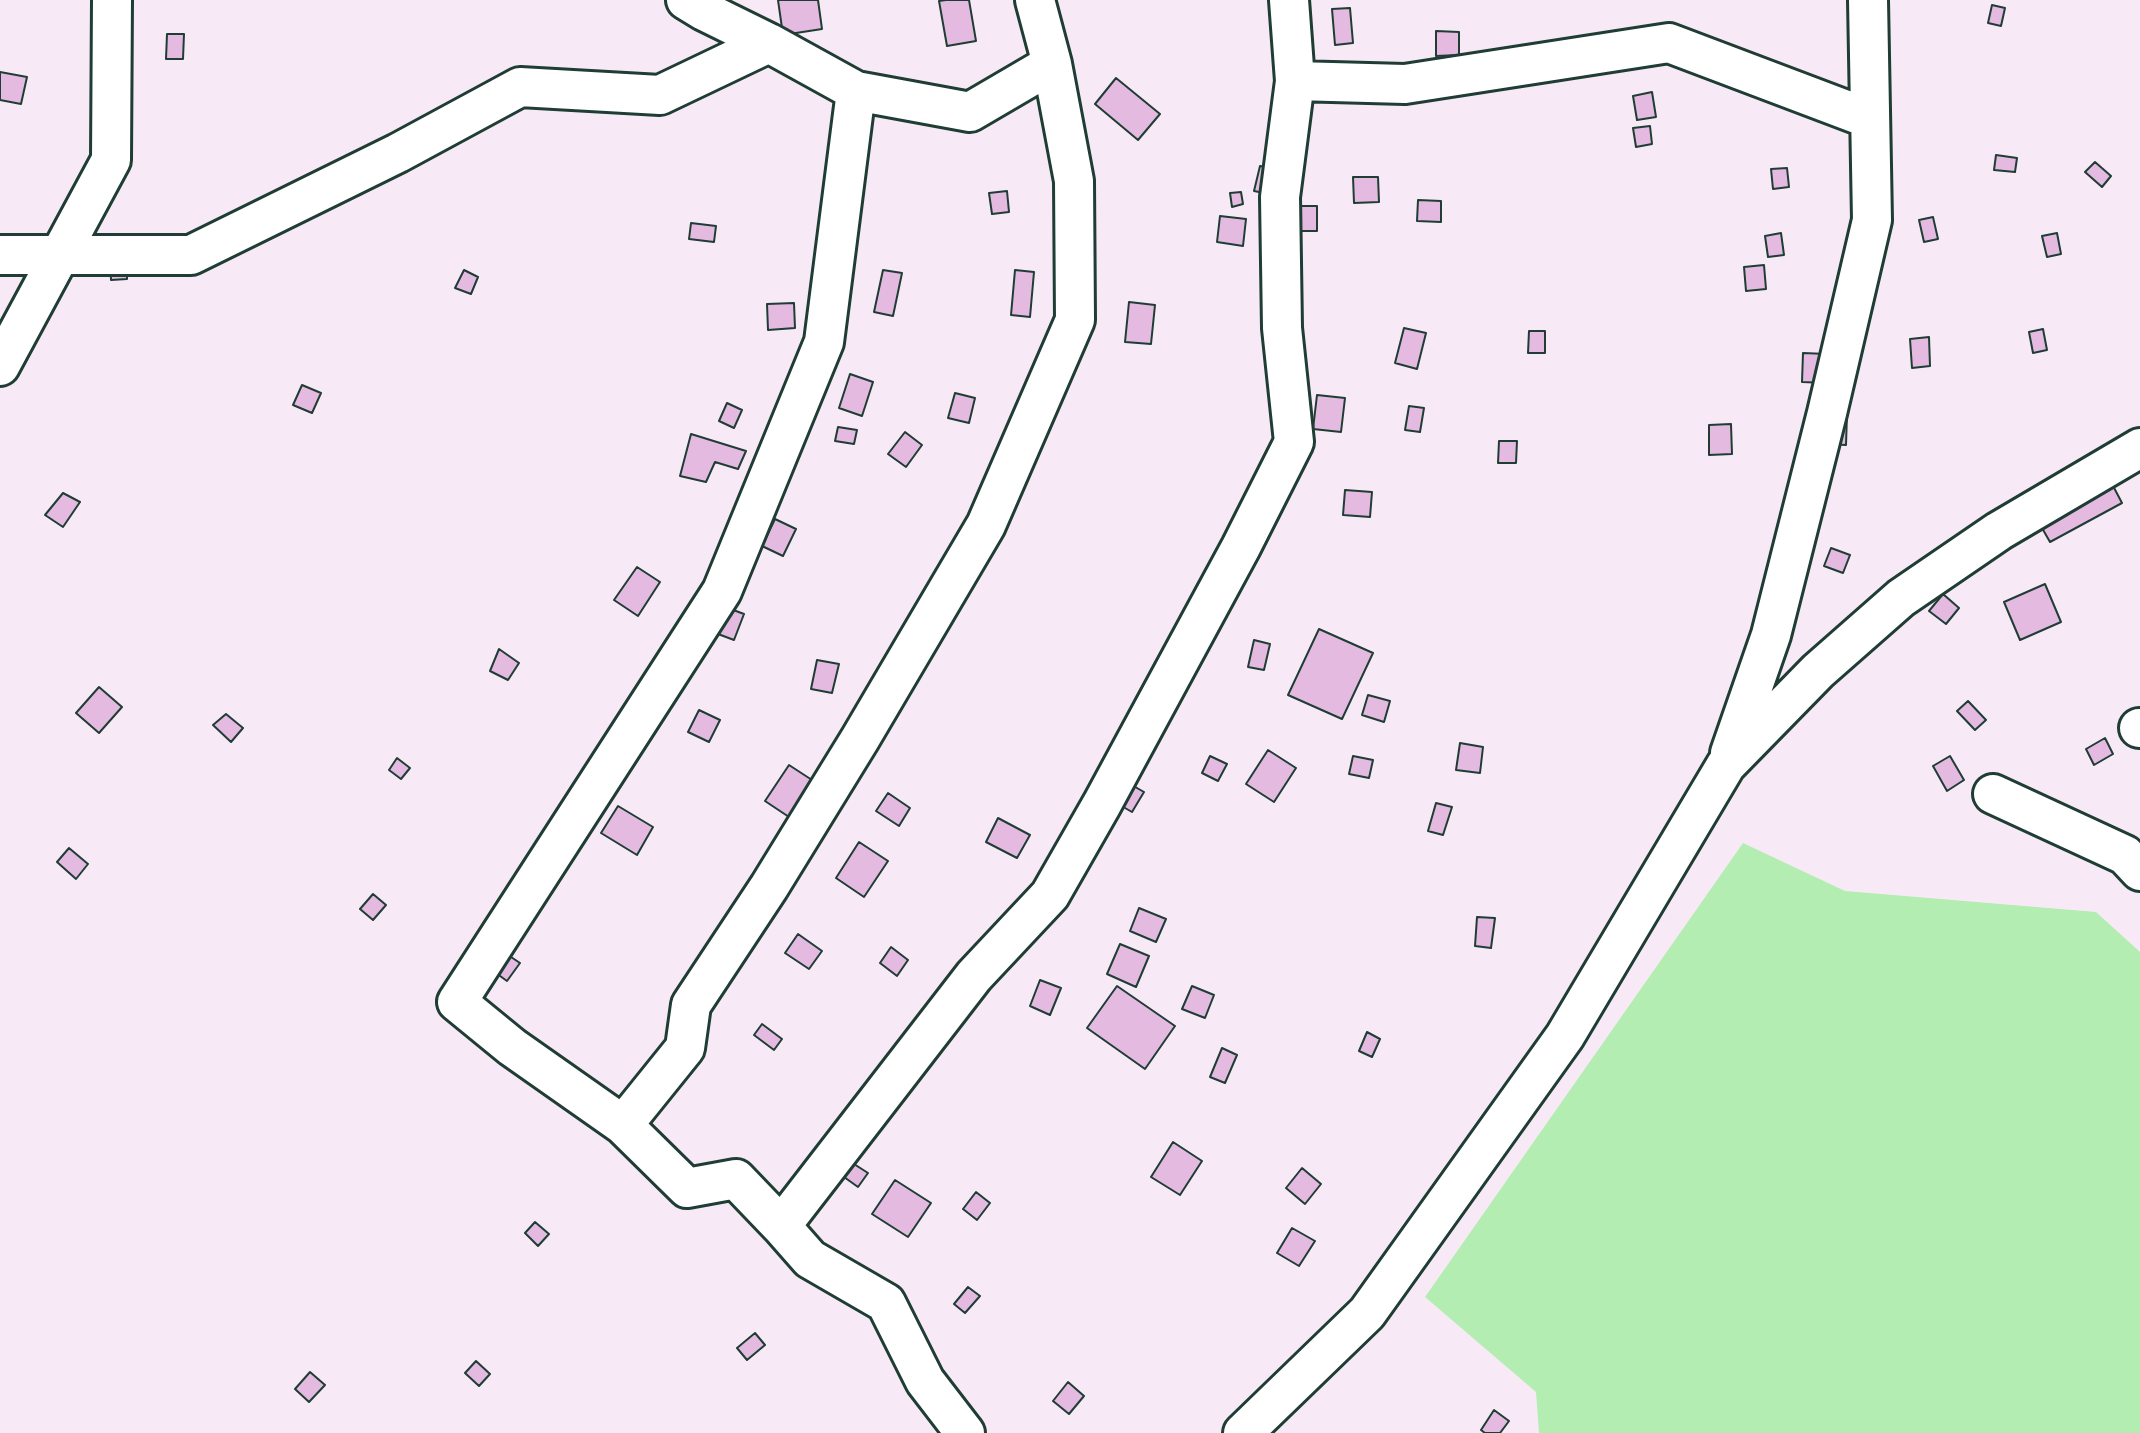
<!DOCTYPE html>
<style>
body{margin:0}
canvas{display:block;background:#f7eaf6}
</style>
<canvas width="2140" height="1433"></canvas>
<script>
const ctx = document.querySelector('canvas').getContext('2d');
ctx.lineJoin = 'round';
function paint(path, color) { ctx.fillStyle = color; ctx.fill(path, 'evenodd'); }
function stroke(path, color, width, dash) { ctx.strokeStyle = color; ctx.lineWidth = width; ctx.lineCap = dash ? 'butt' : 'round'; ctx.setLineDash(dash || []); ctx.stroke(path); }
paint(new Path2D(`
 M 1743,843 L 1845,891 L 2096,912 L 2140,952 L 2140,1433 L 1539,1433 L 1536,1392 L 1425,1297 Z`), '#b4edb1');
const building = new Path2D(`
 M 778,0 L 818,0 L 822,29 L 783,35 Z
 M 946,0 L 969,0 L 976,41 L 947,46 L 939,1 Z
 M 1992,5 L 2005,8 L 2001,26 L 1988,23 Z
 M 1350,8 L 1353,43 L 1335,45 L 1332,9 Z
 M 1436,31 L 1459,32 L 1459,55 L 1436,56 Z
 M 167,34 L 184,34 L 183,59 L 166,59 Z
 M 0,72 L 27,77 L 21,104 L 0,100 Z
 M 1116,78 L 1160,114 L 1138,140 L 1095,104 Z
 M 1652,92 L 1656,117 L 1637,120 L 1633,96 Z
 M 1650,126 L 1652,144 L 1636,147 L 1633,128 Z
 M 1996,155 L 2017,158 L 2015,172 L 1994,170 Z
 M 2095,162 L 2111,176 L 2102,187 L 2085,172 Z
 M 1260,166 L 1275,169 L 1269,194 L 1254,191 Z
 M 1787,168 L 1789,187 L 1773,189 L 1771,169 Z
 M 1353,177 L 1378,177 L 1379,202 L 1354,203 Z
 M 1007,191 L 1009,212 L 992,214 L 989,193 Z
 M 1241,192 L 1243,204 L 1232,207 L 1230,193 Z
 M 1418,200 L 1441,201 L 1441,222 L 1417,221 Z
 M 1299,206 L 1317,206 L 1317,231 L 1299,231 Z
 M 1220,216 L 1246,219 L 1243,246 L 1217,242 Z
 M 1933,217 L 1938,239 L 1924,242 L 1919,220 Z
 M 691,223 L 716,226 L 714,242 L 689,239 Z
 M 1781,233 L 1784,255 L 1768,257 L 1765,236 Z
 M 2057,233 L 2061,254 L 2047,257 L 2042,236 Z
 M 127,258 L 127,279 L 111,280 L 110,259 Z
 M 1764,265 L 1766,289 L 1746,291 L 1744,267 Z
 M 464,270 L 478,277 L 471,294 L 455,288 Z
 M 883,270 L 902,273 L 893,316 L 874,312 Z
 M 1015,270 L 1034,272 L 1030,317 L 1011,315 Z
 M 1129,302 L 1155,305 L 1151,344 L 1125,342 Z
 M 794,303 L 795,328 L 768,330 L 767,304 Z
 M 1404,328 L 1426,333 L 1417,369 L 1395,363 Z
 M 2043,329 L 2047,350 L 2033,353 L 2029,332 Z
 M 1529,331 L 1545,331 L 1545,353 L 1528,353 Z
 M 1929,337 L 1930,366 L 1912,368 L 1910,339 Z
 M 1803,353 L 1827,354 L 1826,383 L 1802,382 Z
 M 850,374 L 873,382 L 862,416 L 839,408 Z
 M 302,385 L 321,393 L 312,413 L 293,405 Z
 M 955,393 L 975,398 L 969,423 L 948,418 Z
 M 1317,395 L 1345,398 L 1341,432 L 1313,429 Z
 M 727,403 L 742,410 L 734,428 L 719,421 Z
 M 1409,406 L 1424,408 L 1420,432 L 1405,430 Z
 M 1827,413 L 1847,414 L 1846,445 L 1827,444 Z
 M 1731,424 L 1732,454 L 1709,455 L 1709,425 Z
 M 838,427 L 857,430 L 854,444 L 835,441 Z
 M 905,432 L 922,445 L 906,467 L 888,454 Z
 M 691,434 L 746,451 L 738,469 L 715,462 L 706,482 L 680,476 Z
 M 1499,441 L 1517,441 L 1516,463 L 1498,463 Z
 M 2111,482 L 2122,503 L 2050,542 L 2038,521 Z
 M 1345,490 L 1372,492 L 1370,517 L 1343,515 Z
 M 63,493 L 80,502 L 63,527 L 45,515 Z
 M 775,519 L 796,529 L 783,556 L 762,546 Z
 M 1831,548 L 1850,555 L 1843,573 L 1824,566 Z
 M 637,567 L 660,582 L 638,616 L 614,600 Z
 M 2045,584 L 2061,622 L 2020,640 L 2004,602 Z
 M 1943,594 L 1959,608 L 1946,624 L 1929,611 Z
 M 728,608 L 744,614 L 734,640 L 718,634 Z
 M 1319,629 L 1373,653 L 1342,719 L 1288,695 Z
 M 1254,640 L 1270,644 L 1264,670 L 1248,667 Z
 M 499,649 L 519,663 L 508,680 L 490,671 Z
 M 817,660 L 839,664 L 832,693 L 811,689 Z
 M 99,687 L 122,707 L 99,733 L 76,713 Z
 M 1368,695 L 1390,701 L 1384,722 L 1362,715 Z
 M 1968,701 L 1986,720 L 1975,730 L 1957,711 Z
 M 699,710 L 720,720 L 709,742 L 688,732 Z
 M 226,714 L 243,728 L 231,742 L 213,725 Z
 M 2105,738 L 2113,754 L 2094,765 L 2086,749 Z
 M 1460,743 L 1483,747 L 1480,773 L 1456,770 Z
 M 1268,750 L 1296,768 L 1274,802 L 1246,784 Z
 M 1210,756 L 1227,764 L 1218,781 L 1202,773 Z
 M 1353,756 L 1373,760 L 1369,778 L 1349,774 Z
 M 1950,756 L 1964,780 L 1947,791 L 1933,766 Z
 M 397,758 L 410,768 L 401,779 L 389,770 Z
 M 789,765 L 812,780 L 789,817 L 765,801 Z
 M 1130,784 L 1144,792 L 1132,812 L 1118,804 Z
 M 888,793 L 910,808 L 899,826 L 876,811 Z
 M 1436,803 L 1452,807 L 1443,835 L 1428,831 Z
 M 618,806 L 653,827 L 637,855 L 601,833 Z
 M 998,818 L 1030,835 L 1017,858 L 986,842 Z
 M 859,842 L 888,861 L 864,897 L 836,878 Z
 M 69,848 L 88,864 L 76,879 L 57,862 Z
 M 373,894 L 386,905 L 373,920 L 360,909 Z
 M 1139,908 L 1166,919 L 1156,942 L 1130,931 Z
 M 1477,917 L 1495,918 L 1491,948 L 1475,946 Z
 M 798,934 L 822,951 L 809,969 L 785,953 Z
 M 1120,944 L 1149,956 L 1136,987 L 1107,974 Z
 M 891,947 L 908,960 L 897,976 L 880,963 Z
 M 502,951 L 520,963 L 507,981 L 489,968 Z
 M 1040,980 L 1061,988 L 1050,1015 L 1030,1006 Z
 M 1117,986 L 1175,1026 L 1145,1069 L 1087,1028 Z
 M 1192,986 L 1214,995 L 1205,1018 L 1182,1009 Z
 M 762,1024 L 782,1039 L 774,1050 L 754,1035 Z
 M 1367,1032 L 1380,1039 L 1372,1057 L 1359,1051 Z
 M 1222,1048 L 1237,1055 L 1225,1083 L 1210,1077 Z
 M 1173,1142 L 1202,1161 L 1180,1195 L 1151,1177 Z
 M 854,1164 L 868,1173 L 858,1187 L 844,1177 Z
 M 1302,1168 L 1321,1184 L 1305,1204 L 1286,1188 Z
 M 895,1180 L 931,1203 L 908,1237 L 872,1214 Z
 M 976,1192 L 990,1203 L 977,1220 L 963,1209 Z
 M 535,1222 L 549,1234 L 538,1246 L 525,1233 Z
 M 1292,1228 L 1315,1241 L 1299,1266 L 1277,1253 Z
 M 968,1287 L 980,1296 L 965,1313 L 954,1304 Z
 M 755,1333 L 765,1345 L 747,1360 L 737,1348 Z
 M 476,1361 L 490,1374 L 479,1386 L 465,1373 Z
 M 310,1372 L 325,1385 L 309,1402 L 295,1389 Z
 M 1068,1382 L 1084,1396 L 1069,1414 L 1053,1401 Z
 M 1494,1410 L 1509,1421 L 1500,1433 L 1485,1433 L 1481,1430 Z`);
paint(building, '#e4bae1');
stroke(building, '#1f3d34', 2);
const minor = new Path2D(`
 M 686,0 L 704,11 L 769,43
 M 1295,81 L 1405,84 L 1669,43 L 1870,119
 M 0,255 L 191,255 L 398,153 L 520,87 L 660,95 L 769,43 L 856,91 L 970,112 L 1052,64
 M 0,366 L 111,160 L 112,0
 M 2139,728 L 2140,728
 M 1730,753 L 1771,635 L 1827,413 L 1872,220 L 1868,0
 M 1993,794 L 2125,855 L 2140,871
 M 623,1125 L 685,1048 L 691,1005 L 769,887 L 860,739 L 986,525 L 1075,320 L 1074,181 L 1052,64 L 1035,0
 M 781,1226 L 736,1179 L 687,1188 L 623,1125 L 512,1047 L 457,1002 L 722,591 L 824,342 L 856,91
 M 965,1433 L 925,1381 L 886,1303 L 810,1259 L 781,1226 L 974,976 L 1050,895 L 1102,804 L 1241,547 L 1294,442 L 1282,328 L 1280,197 L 1295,81 L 1289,0
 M 1243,1433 L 1367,1313 L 1565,1036 L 1726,765 L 1818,671 L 1901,598 L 1999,531 L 2140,448`);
stroke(minor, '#1f3d34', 44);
stroke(minor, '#fff', 38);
</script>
